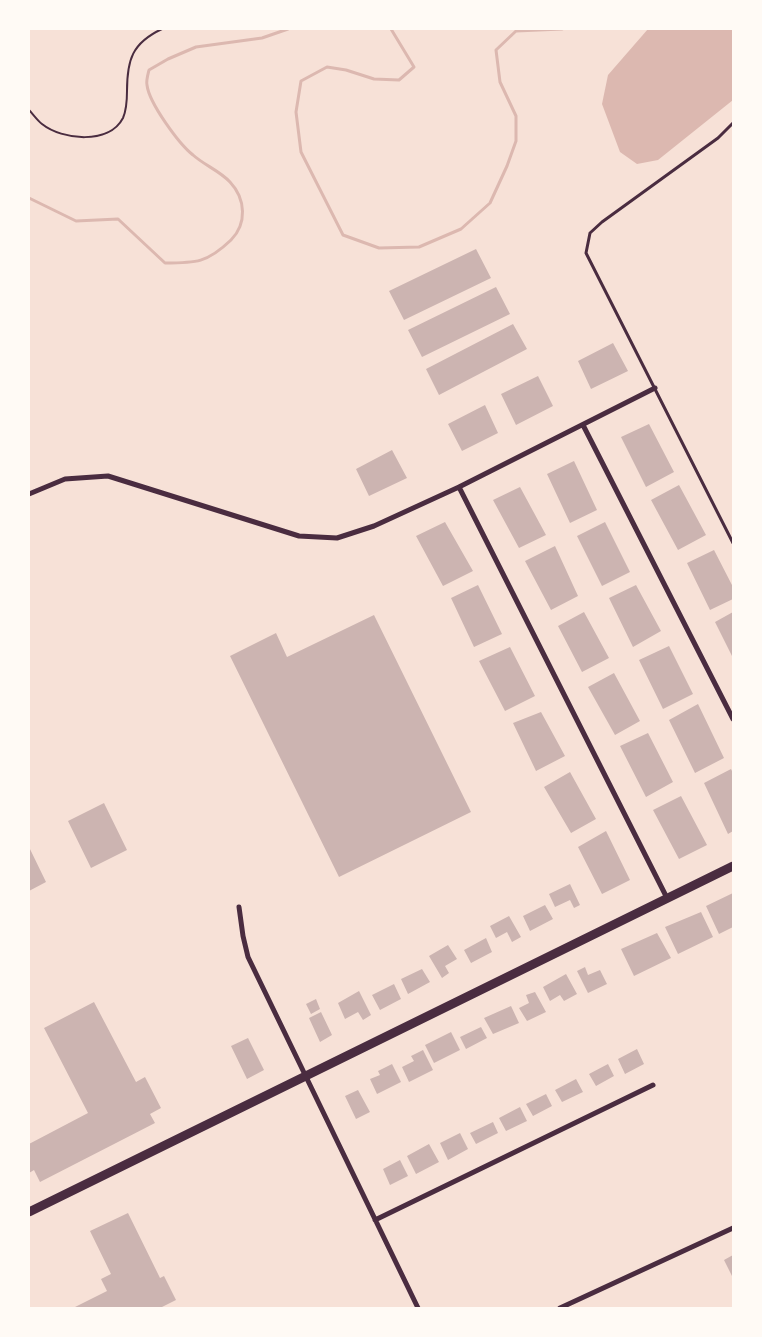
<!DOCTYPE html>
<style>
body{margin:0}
#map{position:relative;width:762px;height:1337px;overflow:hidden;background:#f7e1d7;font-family:Mulish,sans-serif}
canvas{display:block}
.frame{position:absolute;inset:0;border:30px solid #fffaf5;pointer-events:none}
</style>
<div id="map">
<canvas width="762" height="1337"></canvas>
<div class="frame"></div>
</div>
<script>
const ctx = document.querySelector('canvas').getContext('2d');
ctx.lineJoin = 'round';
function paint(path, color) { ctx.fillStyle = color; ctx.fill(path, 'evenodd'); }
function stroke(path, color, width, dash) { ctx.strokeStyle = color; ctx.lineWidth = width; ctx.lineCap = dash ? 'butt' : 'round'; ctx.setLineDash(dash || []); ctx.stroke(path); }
paint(new Path2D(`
 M 648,29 L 733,29 L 733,100 L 658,160 L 637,164 L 620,152 L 602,104 L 608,75 Z`), '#dcb8b0');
stroke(new Path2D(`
 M 391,29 L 414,67 L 399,80 L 374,79 L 346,70 L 327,67 L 301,81 L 296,112 L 301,152 L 343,235 L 379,248 L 419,247 L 461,229 L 490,203 L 507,166 L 516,141 L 516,116 L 500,82 L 496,50 L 516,31 L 562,29
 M 29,198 L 76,221 L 118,219 L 165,263 C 196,263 207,263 231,240 C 247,224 246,199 230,182 C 220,171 204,165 193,155 C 179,144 149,103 147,85 C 146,81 148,74 149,70 L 168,59 L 196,47 L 262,38 L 288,29`), '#dcb8b0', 3);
paint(new Path2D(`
 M 476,249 L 491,278 L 404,320 L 389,291 Z
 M 496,287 L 510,314 L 422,357 L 408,330 Z
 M 513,324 L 527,349 L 439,395 L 426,369 Z
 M 613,343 L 628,371 L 591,389 L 578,361 Z
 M 538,376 L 553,406 L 516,425 L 501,394 Z
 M 485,405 L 498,433 L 462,451 L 448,424 Z
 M 649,424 L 674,472 L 646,487 L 621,437 Z
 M 392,450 L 407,478 L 369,496 L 356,469 Z
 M 574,461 L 597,510 L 570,523 L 547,474 Z
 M 679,485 L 706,535 L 678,550 L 651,500 Z
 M 520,487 L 546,535 L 519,548 L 493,500 Z
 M 445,522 L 473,571 L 443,586 L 416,536 Z
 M 605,522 L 630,572 L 602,586 L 577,536 Z
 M 555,546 L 578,596 L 551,610 L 525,561 Z
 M 714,550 L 733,587 L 733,599 L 710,610 L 687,563 Z
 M 478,585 L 502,634 L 474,647 L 451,598 Z
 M 636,585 L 661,631 L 633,647 L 609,598 Z
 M 584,612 L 609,658 L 582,672 L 558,626 Z
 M 733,612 L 733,658 L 715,622 Z
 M 374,615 L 471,812 L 339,877 L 230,656 L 276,633 L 287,657 Z
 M 669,646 L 693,694 L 663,709 L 639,660 Z
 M 510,647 L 535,696 L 505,711 L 479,661 Z
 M 614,673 L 640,721 L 615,735 L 588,687 Z
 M 698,704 L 724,758 L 695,773 L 669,720 Z
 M 541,712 L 565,756 L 536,771 L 513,723 Z
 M 648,733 L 673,782 L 646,797 L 620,746 Z
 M 731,769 L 733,773 L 733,831 L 728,834 L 704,783 Z
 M 570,772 L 596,819 L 571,833 L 544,787 Z
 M 681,796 L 707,845 L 679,859 L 653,810 Z
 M 104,803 L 127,850 L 91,868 L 68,821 Z
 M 606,831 L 630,880 L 602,894 L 578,847 Z
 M 29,847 L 46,882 L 29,891 Z
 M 570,884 L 580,905 L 574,908 L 570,900 L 555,907 L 549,894 Z
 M 733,893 L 733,927 L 719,934 L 706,906 Z
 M 545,905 L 553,919 L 530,931 L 523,916 Z
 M 701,912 L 713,937 L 678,954 L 665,927 Z
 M 509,916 L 521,937 L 512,942 L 507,932 L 496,938 L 490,926 Z
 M 657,933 L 671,958 L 634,976 L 621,949 Z
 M 486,938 L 492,952 L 471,963 L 464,950 Z
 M 448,945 L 457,959 L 445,966 L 449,973 L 442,978 L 429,956 Z
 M 585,967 L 588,975 L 600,970 L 607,984 L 588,993 L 577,971 Z
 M 422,969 L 430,982 L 408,994 L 401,979 Z
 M 566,974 L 577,994 L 564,1001 L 560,995 L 550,1001 L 543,987 Z
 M 394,984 L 401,999 L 380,1010 L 372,995 Z
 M 359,991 L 371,1015 L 363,1020 L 358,1012 L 345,1019 L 338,1003 Z
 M 535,992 L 546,1012 L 527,1021 L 519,1008 L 529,1003 L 526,995 Z
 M 316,999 L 320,1009 L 311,1014 L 306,1004 Z
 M 94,1002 L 136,1082 L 145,1077 L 161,1108 L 150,1114 L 155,1123 L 40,1182 L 34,1170 L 29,1173 L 29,1144 L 88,1113 L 44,1028 Z
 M 511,1006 L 519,1023 L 493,1034 L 484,1018 Z
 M 321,1012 L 332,1035 L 320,1042 L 309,1018 Z
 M 481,1027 L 487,1038 L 466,1049 L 460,1037 Z
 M 451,1032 L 460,1050 L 434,1063 L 425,1045 Z
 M 248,1038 L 264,1070 L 247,1079 L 231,1046 Z
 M 637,1049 L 644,1064 L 625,1074 L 618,1059 Z
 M 423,1050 L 433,1070 L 409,1082 L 402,1067 L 414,1061 L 411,1056 Z
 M 392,1064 L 401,1082 L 377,1094 L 370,1079 L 380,1075 L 378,1071 Z
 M 608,1064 L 614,1076 L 596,1086 L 589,1074 Z
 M 576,1079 L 583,1092 L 562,1102 L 555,1090 Z
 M 358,1090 L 370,1112 L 356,1119 L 345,1096 Z
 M 546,1094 L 552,1106 L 533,1116 L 526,1104 Z
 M 520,1107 L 527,1121 L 506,1131 L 499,1118 Z
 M 493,1122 L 498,1133 L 476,1144 L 470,1133 Z
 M 460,1133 L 468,1149 L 448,1160 L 440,1143 Z
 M 429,1144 L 439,1162 L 416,1174 L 407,1156 Z
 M 400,1160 L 408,1176 L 390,1185 L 383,1169 Z
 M 128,1213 L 160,1278 L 164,1276 L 176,1300 L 160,1308 L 73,1308 L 107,1291 L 101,1279 L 111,1274 L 90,1231 Z
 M 733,1255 L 733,1275 L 732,1276 L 724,1260 Z`), '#ccb4b1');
stroke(new Path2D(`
 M 29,110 C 33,114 37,120 42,124 C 62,140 109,145 123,118 C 126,111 127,99 127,91 C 127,60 132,43 162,29`), '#4a2c40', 2);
stroke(new Path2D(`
 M 733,123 L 718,138 L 602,222 L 590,233 L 586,253 L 733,543`), '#4a2c40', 3);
stroke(new Path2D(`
 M 583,425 L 733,719
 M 459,487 L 667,898
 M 29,494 L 65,479 L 108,476 L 299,536 L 337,538 L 374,526 L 459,487 L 655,388
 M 239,907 L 243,936 L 248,957 L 418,1308
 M 375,1220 L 653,1085
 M 560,1308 L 733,1228`), '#4a2c40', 5);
stroke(new Path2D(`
 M 29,1212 L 733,866`), '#4a2c40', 9);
</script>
